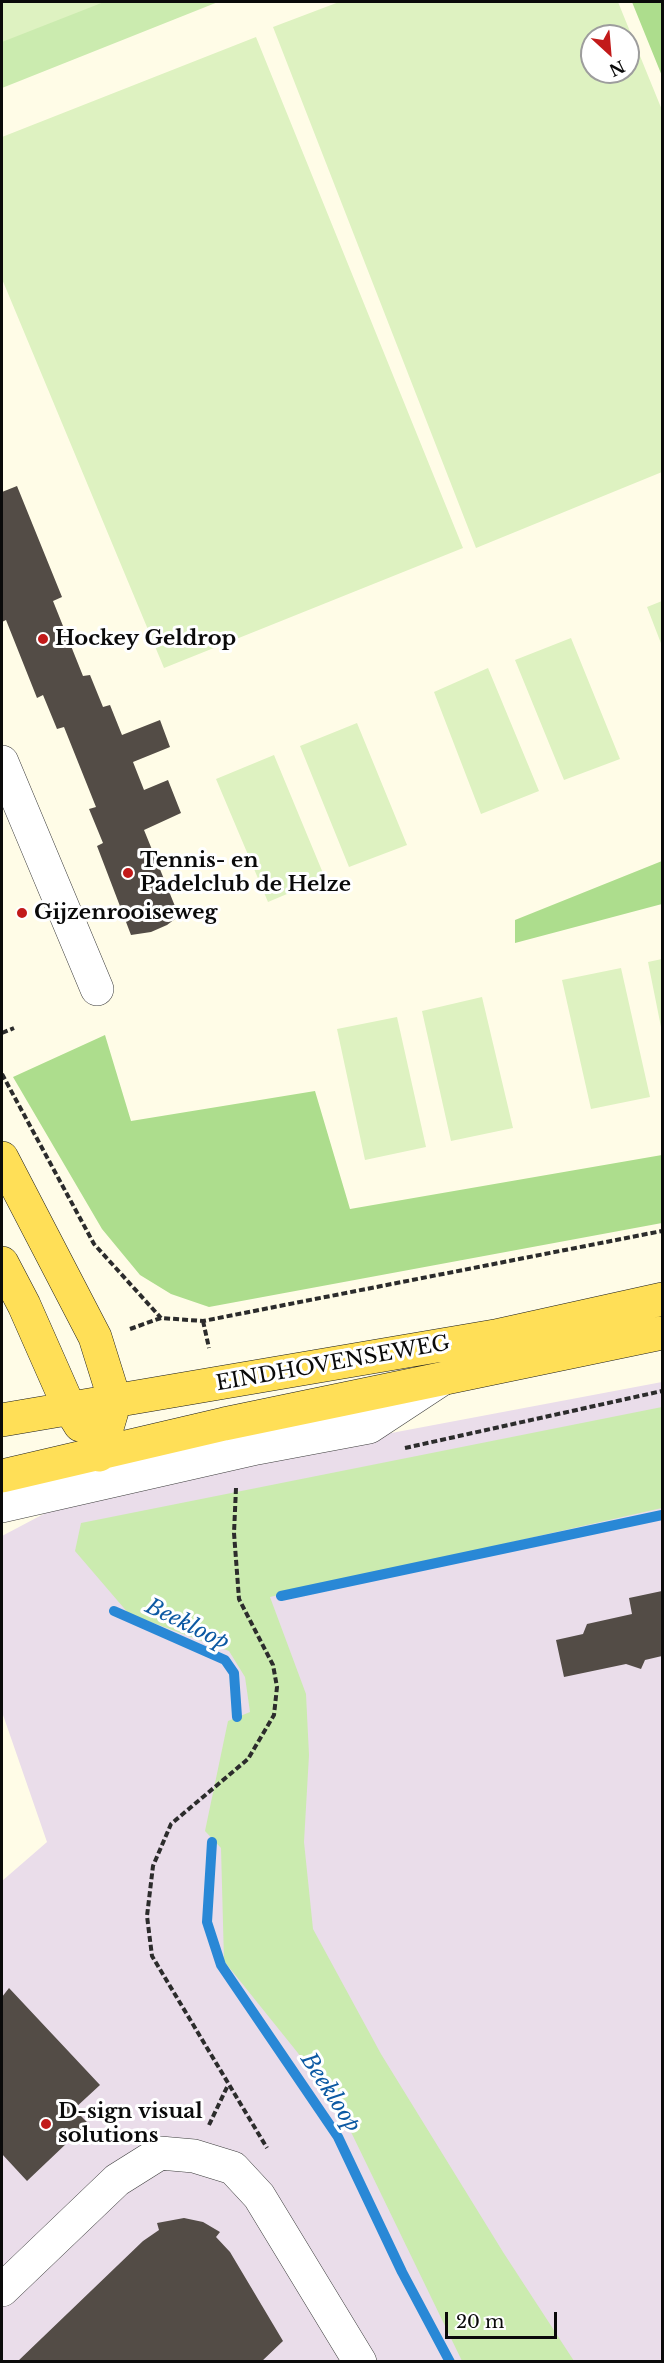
<!DOCTYPE html>
<style>
body{margin:0}
#map{position:relative;width:664px;height:2363px;overflow:hidden;background:#fffce7;font-family:"Libre Baskerville",serif}
canvas{display:block}
.frame{position:absolute;inset:0;border:3px solid #0a0a0a;pointer-events:none}
.north{position:absolute;left:580px;top:24px;width:60px;height:60px;box-sizing:border-box;background:#fff;border:2px solid #9d9d9d;border-radius:50%;rotate:154deg;font-size:16px;font-weight:700;line-height:24px;text-align:center;color:#0a0a0a}
.north::after{content:'';display:block;margin:auto;width:21px;height:27px;background:#c21a1a;clip-path:polygon(50% 0,100% 100%,50% 72%,0 100%)}
.scale{position:absolute;left:445px;top:2312px;width:112px;height:27px;box-sizing:border-box;border:3px solid #0a0a0a;border-top:0;padding-left:8px;font-size:18px;line-height:21px;white-space:nowrap;color:#0a0a0a;-webkit-text-stroke:4px #fff;paint-order:stroke}
</style>
<div id="map">
<canvas width="664" height="2363"></canvas>
<div class="frame"></div>
<div class="north">N</div>
<div class="scale">20 m</div>
</div>
<script>
const ctx = document.querySelector('canvas').getContext('2d');
ctx.lineJoin = 'round';
function paint(path, color) { ctx.fillStyle = color; ctx.fill(path, 'evenodd'); }
function stroke(path, color, width, dash) { ctx.strokeStyle = color; ctx.lineWidth = width; ctx.lineCap = dash ? 'butt' : 'round'; ctx.setLineDash(dash || []); ctx.stroke(path); }
function drawText(font, color, halo, rows, align = 'center') {
  ctx.font = font + ' "Libre Baskerville",serif'; ctx.lineWidth = 6; ctx.setLineDash([]); ctx.textBaseline = 'middle'; ctx.strokeStyle = halo; ctx.fillStyle = color; for (const [text, x, y, turn = 0] of rows) {
    ctx.save(); ctx.translate(x, y); ctx.rotate((+turn || 0) * Math.PI / 180); ctx.textAlign = isNaN(turn) ? turn : align; if (halo) ctx.strokeText(text, 0, 0); ctx.fillText(text, 0, 0); ctx.restore();
  }
}
paint(new Path2D(`
 M 662,1382 L 662,2361 L 2,2361 L 2,1881 L 47,1842 L 2,1712 L 2,1536 L 89,1490 Z`), '#eaddea');
paint(new Path2D(`
 M 2,2 L 218,2 L 2,88 Z
 M 662,1407 L 662,1508 L 270,1597 L 306,1694 L 309,1755 L 304,1842 L 313,1929 L 381,2054 L 503,2252 L 574,2361 L 462,2361 L 352,2134 L 318,2078 L 224,1961 L 221,1848 L 205,1831 L 228,1721 L 250,1712 L 245,1677 L 229,1651 L 129,1614 L 75,1551 L 81,1523 Z`), '#cbebaf');
paint(new Path2D(`
 M 632,2 L 662,2 L 662,76 Z
 M 662,861 L 662,904 L 515,943 L 515,920 Z
 M 105,1035 L 131,1121 L 315,1091 L 350,1209 L 662,1155 L 662,1223 L 209,1307 L 171,1294 L 140,1275 L 102,1229 L 13,1077 Z`), '#addd8d');
paint(new Path2D(`
 M 2,2 L 104,2 L 2,42 Z
 M 339,2 L 618,2 L 662,110 L 662,472 L 476,548 L 273,27 ZM 592,36 L 628,36 L 628,72 L 592,72 Z
 M 256,37 L 463,548 L 164,668 L 2,279 L 2,137 Z
 M 662,601 L 662,646 L 647,607 Z
 M 571,638 L 620,759 L 564,780 L 515,660 Z
 M 488,668 L 539,791 L 481,814 L 434,692 Z
 M 357,723 L 407,845 L 349,867 L 300,746 Z
 M 274,755 L 325,878 L 268,902 L 216,779 Z
 M 662,959 L 662,1032 L 648,962 Z
 M 621,968 L 650,1097 L 591,1109 L 562,980 Z
 M 482,997 L 513,1128 L 451,1141 L 422,1011 Z
 M 397,1017 L 426,1147 L 365,1160 L 337,1029 Z`), '#def2c1');
stroke(new Path2D(`
 M 281,1596 L 662,1515
 M 114,1611 L 225,1660 L 234,1673 L 237,1717
 M 212,1842 L 207,1922 L 221,1965 L 338,2137 L 402,2272 L 450,2362`), '#2988d6', 10);
paint(new Path2D(`
 M 17,486 L 62,597 L 53,601 L 83,676 L 90,675 L 103,707 L 110,705 L 122,735 L 160,720 L 170,747 L 133,762 L 144,790 L 168,780 L 181,813 L 144,830 L 179,916 L 167,925 L 151,932 L 131,935 L 97,846 L 103,843 L 89,809 L 96,807 L 64,727 L 57,729 L 43,695 L 37,698 L 6,620 L 2,622 L 2,492 Z
 M 662,1591 L 662,1656 L 645,1660 L 641,1669 L 626,1664 L 564,1677 L 556,1640 L 583,1634 L 587,1624 L 632,1614 L 629,1598 Z
 M 9,1988 L 100,2085 L 74,2109 L 88,2123 L 27,2181 L 2,2154 L 2,1997 Z
 M 184,2218 L 203,2222 L 220,2232 L 216,2237 L 230,2252 L 283,2341 L 261,2362 L 17,2362 L 143,2241 L 159,2230 L 157,2223 Z`), '#534c46');
const minor = new Path2D(`
 M 2,762 L 97,989
 M 2,1506 L 257,1448 L 369,1427 L 442,1379
 M 2,2290 L 117,2180 L 160,2153 L 194,2156 L 233,2168 L 259,2196 L 360,2362`);
const major = new Path2D(`
 M 2,1158 L 95,1337 L 115,1401 L 99,1455
 M 2,1263 L 24,1305 L 69,1407 L 80,1425
 M 2,1420 L 495,1336 L 662,1299
 M 2,1476 L 224,1424 L 662,1333`);
stroke(minor, '#3d3d3d', 34);
stroke(major, '#1b1b1b', 34);
stroke(new Path2D(`
 M 2,1033 L 14,1028
 M 2,1074 L 94,1244 L 161,1318
 M 203,1321 L 209,1348
 M 130,1329 L 161,1318 L 203,1321 L 662,1231
 M 405,1448 L 662,1391
 M 236,1488 L 234,1533 L 239,1599 L 273,1665 L 277,1687 L 274,1715 L 248,1759 L 171,1824 L 153,1866 L 147,1916 L 152,1956 L 267,2148
 M 209,2125 L 228,2085`), '#2c2c2c', 4, [6, 3]);
stroke(minor, '#fff', 33);
stroke(major, '#ffdf57', 33);
for (const [x, y, r, color] of [
 [43,639,6,"#c21a1a"],
 [128,873,6,"#c21a1a"],
 [22,913,6,"#c21a1a"],
 [46,2124,6,"#c21a1a"]
]) { const dot = new Path2D(); dot.arc(x, y, r, 0, 2 * Math.PI); ctx.fillStyle = color; ctx.fill(dot); stroke(dot, '#fff', 2); }
drawText('bold 21px', '#0a0a0a', '#fff', [
 ["Hockey Geldrop",55,639],
 ["Tennis- en",140,861],
 ["Padelclub de Helze",140,885],
 ["Gijzenrooiseweg",34,913],
 ["D-sign visual",58,2112],
 ["solutions",58,2136]
], 'left');
drawText('21px', '#0a0a0a', '#fff', [
 ["EINDHOVENSEWEG",333,1364,-10]
]);
drawText('italic 22px', '#0c59a3', '#fff', [
 ["Beekloop",187,1625,26],
 ["Beekloop",330,2093,57]
]);
</script>
